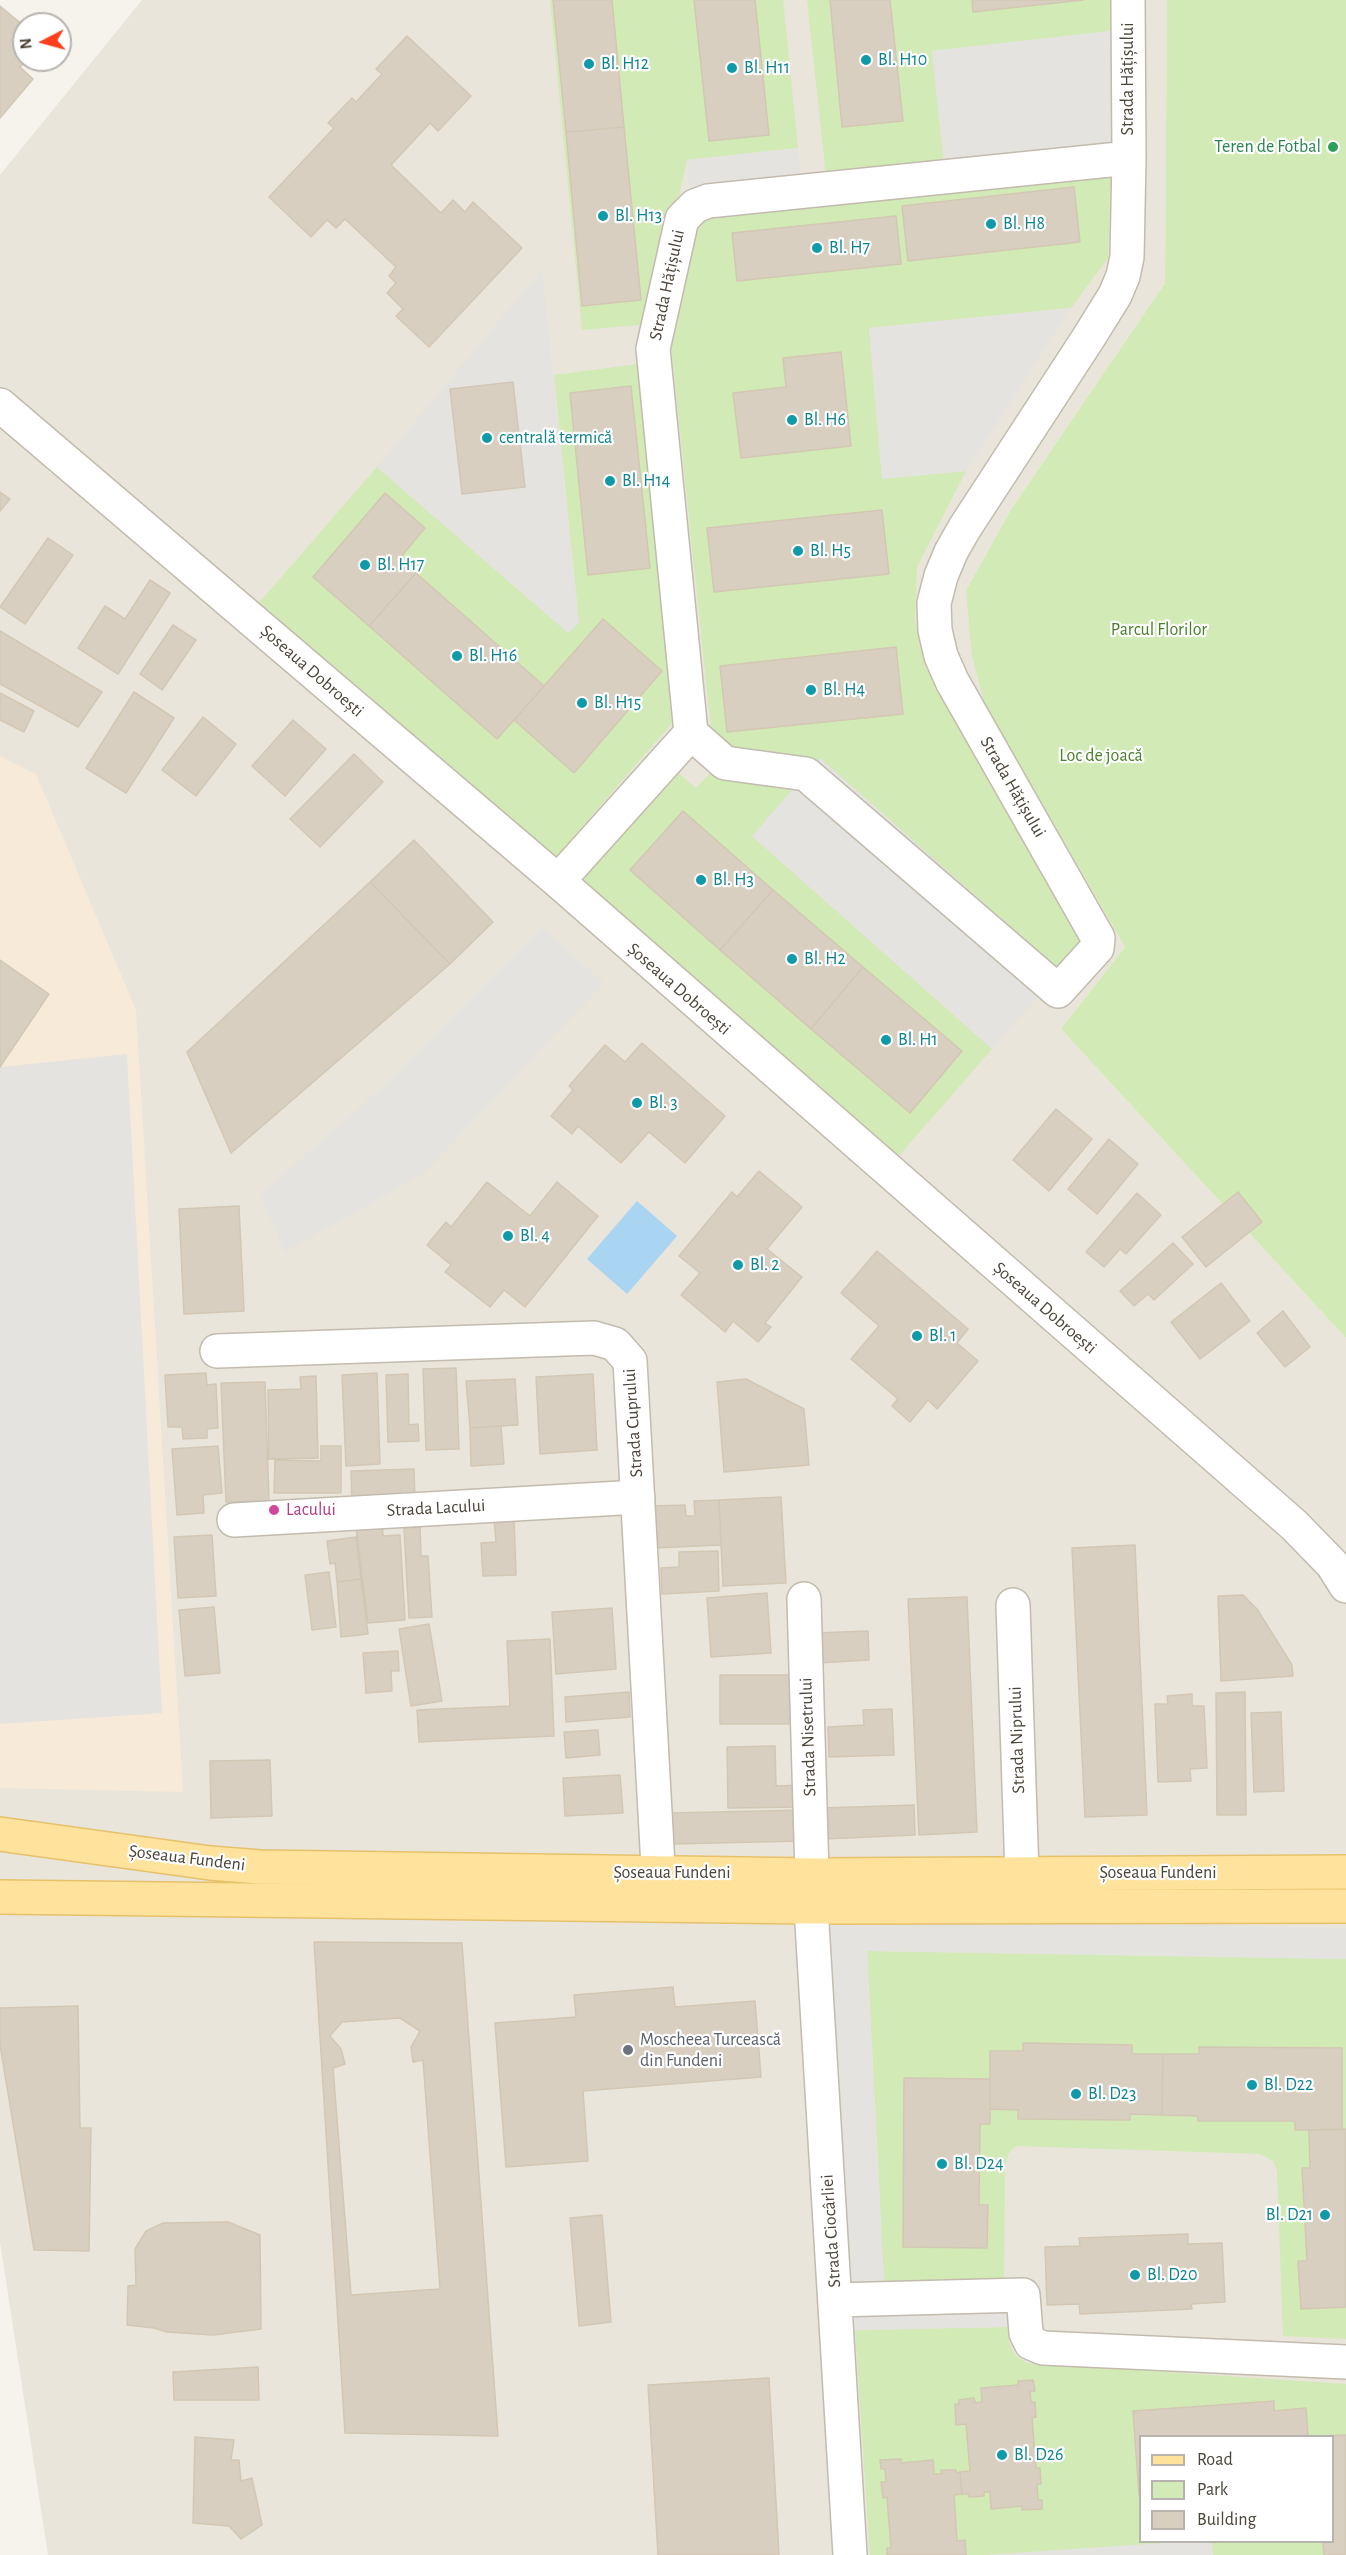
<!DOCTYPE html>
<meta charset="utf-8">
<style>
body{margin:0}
#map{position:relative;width:1346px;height:2555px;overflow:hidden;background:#f6f3ec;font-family:"Alegreya Sans",sans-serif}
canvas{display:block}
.legend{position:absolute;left:1139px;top:2435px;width:195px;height:108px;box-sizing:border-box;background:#fff;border:2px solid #b7b4b0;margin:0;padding:8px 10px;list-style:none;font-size:18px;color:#4b4439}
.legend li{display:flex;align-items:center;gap:12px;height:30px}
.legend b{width:30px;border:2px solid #b7b4b0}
.north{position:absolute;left:12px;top:12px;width:60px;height:60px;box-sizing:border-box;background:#fff;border:2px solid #b7b4b0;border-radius:50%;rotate:264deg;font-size:16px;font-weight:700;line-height:24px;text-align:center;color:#4b4439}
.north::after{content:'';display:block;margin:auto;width:21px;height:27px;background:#fc3f1d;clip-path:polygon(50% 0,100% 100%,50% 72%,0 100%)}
</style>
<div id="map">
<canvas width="1346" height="2555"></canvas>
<ul class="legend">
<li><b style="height:8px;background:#ffe39c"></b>Road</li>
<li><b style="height:16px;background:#d2eab5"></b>Park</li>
<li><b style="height:16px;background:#d8cfc1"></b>Building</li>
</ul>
<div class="north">N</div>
</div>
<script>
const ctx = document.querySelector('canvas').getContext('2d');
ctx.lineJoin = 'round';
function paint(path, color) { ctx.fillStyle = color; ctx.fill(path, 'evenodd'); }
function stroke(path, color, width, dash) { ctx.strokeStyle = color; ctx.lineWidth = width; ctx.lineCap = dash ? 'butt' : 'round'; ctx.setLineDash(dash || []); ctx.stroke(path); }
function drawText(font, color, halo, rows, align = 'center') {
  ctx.font = font + ' "Alegreya Sans",sans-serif'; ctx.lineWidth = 4.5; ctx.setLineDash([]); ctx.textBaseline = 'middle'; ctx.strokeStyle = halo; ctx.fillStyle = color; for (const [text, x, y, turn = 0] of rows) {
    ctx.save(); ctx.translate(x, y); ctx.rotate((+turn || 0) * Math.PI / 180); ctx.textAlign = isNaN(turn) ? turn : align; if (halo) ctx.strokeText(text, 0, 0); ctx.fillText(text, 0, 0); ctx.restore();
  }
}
paint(new Path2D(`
 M 142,0 L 1167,0 L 1165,283 L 1012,508 L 966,590 L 985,705 L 1125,947 L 1061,1029 L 1346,1338 L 1346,2555 L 48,2555 L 0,2242 L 0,175 ZM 1140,2436 L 1332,2436 L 1332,2542 L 1140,2542 Z`), '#eae5da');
paint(new Path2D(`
 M 0,756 L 36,774 L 136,1010 L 183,1792 L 0,1788 Z`), '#f7ead8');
paint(new Path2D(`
 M 550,0 L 783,0 L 798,148 L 687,160 L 650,324 L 582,330 Z
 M 807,0 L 1111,0 L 1111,31 L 932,51 L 944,164 L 826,176 Z
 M 1167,0 L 1346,0 L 1346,1338 L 1061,1029 L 1125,947 L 985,705 L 972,656 L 966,590 L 1012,508 L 1165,283 Z
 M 1111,169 L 1108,258 L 1071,308 L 869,328 L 882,478 L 966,471 L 917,567 L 915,620 L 927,670 L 1086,941 L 1061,971 L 752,836 L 992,1049 L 896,1159 L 580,883 L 676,771 L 696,788 L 715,768 L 671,346 L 695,231 L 704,218 Z
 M 638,364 L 672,723 L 555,858 L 258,604 L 377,467 L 568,633 L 579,623 L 554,375 Z
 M 867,1951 L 1346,1959 L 1346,2339 L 1283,2336 L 1277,2171 L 1273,2161 L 1260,2154 L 1016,2146 L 1008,2154 L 1005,2167 L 1004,2278 L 884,2282 Z
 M 1007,2327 C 1009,2345 1010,2354 1027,2363 L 1346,2384 L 1346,2555 L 870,2555 L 855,2330 ZM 1140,2436 L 1332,2436 L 1332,2542 L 1140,2542 Z`), '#d2eab5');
paint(new Path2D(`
 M 1111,31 L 1112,146 L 944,164 L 932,51 Z
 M 798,148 L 801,179 L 690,191 L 687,160 Z
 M 542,270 L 579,623 L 568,633 L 377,467 Z
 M 1071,308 L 966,471 L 882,479 L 869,328 Z
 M 820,758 L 1061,971 L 992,1049 L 752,836 Z
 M 542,927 L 604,983 L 423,1174 L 285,1252 L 260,1195 L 383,1087 Z
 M 127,1054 L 162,1713 L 0,1724 L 0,1067 Z
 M 830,1917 L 1346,1928 L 1346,1959 L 867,1951 L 884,2282 L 849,2283 Z
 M 1006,2295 L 1007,2327 L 855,2330 L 854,2299 Z
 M 1177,2542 L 1212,2542 L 1213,2555 L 986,2555 Z`), '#e5e3e0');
paint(new Path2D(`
 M 637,1201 L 677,1236 L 627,1294 L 587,1259 Z`), '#a9d4f2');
const building = new Path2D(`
 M 553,0 L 612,0 L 624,127 L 566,132 Z
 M 694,0 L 755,0 L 769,135 L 709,141 Z
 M 830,0 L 890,0 L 903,121 L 842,127 Z
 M 972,0 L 1083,0 L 973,12 Z
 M 0,6 L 24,26 L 24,60 L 26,60 L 20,67 L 33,79 L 0,118 Z
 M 407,36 L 471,96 L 438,131 L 430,123 L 391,165 L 441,213 L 453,200 L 465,212 L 473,202 L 522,248 L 429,347 L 396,316 L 403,309 L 387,293 L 396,283 L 389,276 L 396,267 L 345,219 L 336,228 L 327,220 L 311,237 L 269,197 L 334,128 L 328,123 L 352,98 L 356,102 L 382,74 L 376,69 Z
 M 624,127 L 641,300 L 582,306 L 566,132 Z
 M 1074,187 L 1080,242 L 908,261 L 902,206 Z
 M 896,216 L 901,264 L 737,281 L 732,233 Z
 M 841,352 L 851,446 L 741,458 L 733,393 L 786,387 L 783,358 Z
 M 513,382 L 525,487 L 462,494 L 450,389 Z
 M 631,386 L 650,568 L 588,575 L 570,393 Z
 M 0,492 L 10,499 L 0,511 Z
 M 385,493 L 425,528 L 400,558 L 416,573 L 369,626 L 313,577 Z
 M 882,510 L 889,574 L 714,592 L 707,528 Z
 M 48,538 L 73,555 L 25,624 L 0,607 Z
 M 416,573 L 544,686 L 497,739 L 369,626 Z
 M 150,580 L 170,593 L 118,674 L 78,648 L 105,606 L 125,619 Z
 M 603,619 L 662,671 L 574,773 L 514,720 Z
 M 173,625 L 196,640 L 162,690 L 140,674 Z
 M 0,631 L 102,692 L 78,727 L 0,684 Z
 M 896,647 L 903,714 L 727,732 L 720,666 Z
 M 134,692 L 174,718 L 126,793 L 86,768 Z
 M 0,693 L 34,711 L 24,732 L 0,720 Z
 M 203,717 L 236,744 L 196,796 L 162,770 Z
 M 293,720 L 326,749 L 285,796 L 252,766 Z
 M 354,754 L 383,782 L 320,847 L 290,819 Z
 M 683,811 L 773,890 L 720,950 L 630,870 Z
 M 414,840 L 493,922 L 450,964 L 370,882 Z
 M 370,882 L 450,964 L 231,1153 L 187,1052 Z
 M 773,890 L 863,967 L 811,1029 L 720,950 Z
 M 0,960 L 49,994 L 0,1067 Z
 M 863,967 L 962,1051 L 910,1113 L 811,1029 Z
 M 642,1043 L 725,1116 L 685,1163 L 649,1132 L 621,1163 L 578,1126 L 572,1134 L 551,1116 L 573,1090 L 569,1086 L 605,1045 L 625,1062 Z
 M 1056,1109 L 1092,1139 L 1049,1191 L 1013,1160 Z
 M 1109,1139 L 1138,1164 L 1097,1214 L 1068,1189 Z
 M 759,1171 L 802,1207 L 767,1249 L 802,1277 L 765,1323 L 771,1327 L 758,1342 L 733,1321 L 725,1332 L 681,1295 L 700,1273 L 679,1256 L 732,1192 L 737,1197 Z
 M 487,1182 L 530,1216 L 557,1182 L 598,1216 L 525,1307 L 504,1290 L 490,1307 L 445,1272 L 451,1265 L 427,1245 L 446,1222 L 451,1227 Z
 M 1238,1192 L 1262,1222 L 1206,1267 L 1182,1237 Z
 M 1137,1193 L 1161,1215 L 1126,1254 L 1120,1249 L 1104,1267 L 1086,1252 Z
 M 239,1206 L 244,1311 L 184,1314 L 179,1209 Z
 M 1173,1243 L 1193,1264 L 1154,1300 L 1148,1294 L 1134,1306 L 1120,1291 Z
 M 877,1251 L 968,1329 L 957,1343 L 978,1361 L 937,1409 L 928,1400 L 910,1422 L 892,1406 L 898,1399 L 851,1359 L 879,1326 L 841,1293 Z
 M 1221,1283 L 1250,1321 L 1200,1359 L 1171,1322 Z
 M 1283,1311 L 1310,1347 L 1285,1367 L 1257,1333 Z
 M 456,1368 L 459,1449 L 426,1450 L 423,1369 Z
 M 206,1373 L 207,1385 L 216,1384 L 218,1428 L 207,1429 L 207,1438 L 183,1439 L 182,1427 L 168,1427 L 165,1375 Z
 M 377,1373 L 380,1464 L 346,1466 L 342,1375 Z
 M 408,1374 L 409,1425 L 418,1424 L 419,1441 L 388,1442 L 386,1375 Z
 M 593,1374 L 597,1450 L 540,1454 L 536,1377 Z
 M 316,1376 L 318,1458 L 269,1459 L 268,1390 L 301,1389 L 300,1377 Z
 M 515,1379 L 518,1425 L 470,1428 L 466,1381 Z
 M 746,1379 L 804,1409 L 809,1465 L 724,1472 L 717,1382 Z
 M 265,1382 L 269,1501 L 226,1502 L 221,1383 Z
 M 501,1426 L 504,1464 L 471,1466 L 470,1428 Z
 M 218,1446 L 222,1493 L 203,1495 L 204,1513 L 177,1515 L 172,1449 Z
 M 321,1446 L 341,1446 L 341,1493 L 274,1493 L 275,1460 L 321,1461 Z
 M 414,1469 L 415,1500 L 352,1503 L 351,1471 Z
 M 781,1497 L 786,1583 L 723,1586 L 719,1500 Z
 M 719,1500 L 721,1545 L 653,1548 L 652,1506 L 685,1505 L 686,1516 L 695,1516 L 694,1501 Z
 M 514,1518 L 516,1575 L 483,1576 L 481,1543 L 496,1542 L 494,1519 Z
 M 382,1521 L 383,1536 L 400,1535 L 405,1620 L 368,1623 L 356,1528 Z
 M 420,1527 L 421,1556 L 428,1556 L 432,1617 L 409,1618 L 404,1528 Z
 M 212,1535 L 216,1596 L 178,1598 L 174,1537 Z
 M 356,1537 L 361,1579 L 337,1582 L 335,1563 L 330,1564 L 327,1541 Z
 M 1135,1545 L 1147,1815 L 1085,1817 L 1072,1548 Z
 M 718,1551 L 719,1591 L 662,1594 L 661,1568 L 679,1567 L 679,1552 Z
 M 329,1572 L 336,1627 L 312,1630 L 305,1575 Z
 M 361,1579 L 368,1634 L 341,1637 L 337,1582 Z
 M 767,1593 L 771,1653 L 711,1657 L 707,1598 Z
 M 1243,1595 L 1257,1609 L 1292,1665 L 1293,1676 L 1221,1681 L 1218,1596 Z
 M 967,1597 L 977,1832 L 919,1835 L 908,1599 Z
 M 214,1607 L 220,1673 L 185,1676 L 179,1610 Z
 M 612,1608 L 616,1669 L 556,1674 L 552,1612 Z
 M 429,1624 L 442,1701 L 411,1706 L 399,1629 Z
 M 868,1631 L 869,1660 L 818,1663 L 816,1633 Z
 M 550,1639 L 554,1736 L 419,1742 L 417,1710 L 510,1706 L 507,1641 Z
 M 398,1651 L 399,1671 L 391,1671 L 392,1691 L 366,1693 L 363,1653 Z
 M 720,1675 L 800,1675 L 800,1724 L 720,1724 Z
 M 629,1692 L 630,1717 L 566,1722 L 565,1697 Z
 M 1245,1692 L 1246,1815 L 1217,1815 L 1216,1693 Z
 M 1192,1694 L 1192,1706 L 1204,1706 L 1207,1768 L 1190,1769 L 1191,1781 L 1158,1782 L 1155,1704 L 1168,1704 L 1167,1696 Z
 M 892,1709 L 894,1755 L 829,1757 L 828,1727 L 864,1725 L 863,1710 Z
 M 1281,1712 L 1284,1791 L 1254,1792 L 1251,1713 Z
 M 598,1730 L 600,1755 L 566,1758 L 564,1732 Z
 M 775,1746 L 776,1786 L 803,1785 L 804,1807 L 728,1808 L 727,1747 Z
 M 270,1760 L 272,1816 L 211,1818 L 210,1761 Z
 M 620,1775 L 623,1813 L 565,1816 L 563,1778 Z
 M 914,1805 L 915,1835 L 824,1839 L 823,1808 Z
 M 804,1810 L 804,1841 L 671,1844 L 670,1813 Z
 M 314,1942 L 462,1943 L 498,2436 L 345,2433 Z
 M 673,1987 L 675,2007 L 755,2001 L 761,2077 L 583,2091 L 588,2161 L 506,2167 L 495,2023 L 576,2017 L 574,1995 Z
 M 78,2006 L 80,2128 L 91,2128 L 89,2251 L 34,2250 L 0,2045 L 0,2008 Z
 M 400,2018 L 420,2031 L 411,2047 L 413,2062 L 423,2060 L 440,2289 L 351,2295 L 333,2068 L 345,2064 L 341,2049 L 330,2036 L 342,2022 Z
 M 1023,2043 L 1132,2045 L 1132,2054 L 1163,2054 L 1162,2115 L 1130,2114 L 1130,2120 L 1018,2119 L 1018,2110 L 990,2109 L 990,2051 L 1023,2051 Z
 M 1199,2047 L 1342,2048 L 1342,2130 L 1295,2130 L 1295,2121 L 1198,2121 L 1198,2116 L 1162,2115 L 1163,2054 L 1199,2054 Z
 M 904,2078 L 990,2079 L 990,2124 L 980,2124 L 979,2205 L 988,2205 L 987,2248 L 903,2247 Z
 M 1346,2129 L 1346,2307 L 1301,2309 L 1298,2261 L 1307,2261 L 1302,2168 L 1310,2168 L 1309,2130 Z
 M 602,2215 L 611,2322 L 579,2326 L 570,2218 Z
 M 228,2222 L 260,2235 L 261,2329 L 213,2335 L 167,2332 L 154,2328 L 127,2325 L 128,2286 L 136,2285 L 135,2249 L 146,2231 L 163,2223 Z
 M 1188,2234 L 1188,2244 L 1222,2243 L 1225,2302 L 1191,2304 L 1192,2309 L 1080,2314 L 1079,2304 L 1047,2305 L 1045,2247 L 1080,2246 L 1079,2238 Z
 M 258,2367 L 259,2400 L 174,2400 L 173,2372 Z
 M 769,2378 L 779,2555 L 658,2555 L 648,2385 Z
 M 1033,2380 L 1035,2391 L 1030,2392 L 1031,2402 L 1035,2402 L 1036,2417 L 1032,2418 L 1036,2468 L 1040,2468 L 1041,2484 L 1037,2484 L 1038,2500 L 1042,2500 L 1042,2509 L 1022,2510 L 1022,2506 L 991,2509 L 990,2492 L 984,2492 L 984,2496 L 969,2497 L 968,2494 L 962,2494 L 960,2472 L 970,2471 L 966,2424 L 956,2425 L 955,2404 L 959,2404 L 959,2400 L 974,2398 L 975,2403 L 982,2402 L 981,2388 L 1018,2385 L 1018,2381 Z
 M 1274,2401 L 1274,2411 L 1306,2408 L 1308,2436 L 1140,2436 L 1139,2495 L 1133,2411 Z
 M 1346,2435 L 1346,2555 L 1324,2555 L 1323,2542 L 1332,2542 L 1332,2436 L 1321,2436 Z
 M 195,2437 L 234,2440 L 231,2460 L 239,2460 L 241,2481 L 252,2478 L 262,2525 L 241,2539 L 229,2526 L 193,2523 Z
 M 901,2459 L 901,2463 L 933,2460 L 934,2474 L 942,2474 L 941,2470 L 956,2470 L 956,2473 L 960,2472 L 962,2494 L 954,2495 L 957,2541 L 965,2540 L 966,2555 L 887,2555 L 887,2548 L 891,2548 L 887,2497 L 883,2498 L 881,2482 L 886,2482 L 885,2469 L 881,2469 L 880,2460 Z`);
paint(building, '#d8cfc1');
stroke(building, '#d3c7b4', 1.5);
const minor = new Path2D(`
 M 1128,0 L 1129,158 L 1127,257 L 1123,276 L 1115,295 L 1089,337 L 964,529 L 951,552 L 941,576 L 934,603 L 935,630 L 941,656 L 952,681 L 1098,938 L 1097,948 L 1058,991 L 806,774 L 725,763 L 691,733 L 653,349 L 682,219 L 695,206 L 708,201 L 1129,158
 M 0,405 L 558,881 L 1294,1525 L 1332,1564 L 1346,1586
 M 558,881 L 691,733
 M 217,1351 L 594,1338 L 615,1344 L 630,1361 L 660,1902
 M 234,1520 L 638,1497
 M 804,1599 L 812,1875
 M 1013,1605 L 1022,1874
 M 811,1907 L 850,2555
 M 835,2300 L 1023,2295 L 1026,2333 L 1031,2343 L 1043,2348 L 1346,2362`);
const major = new Path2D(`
 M 0,1834 L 210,1863 L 260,1867 L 812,1875 L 1346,1872
 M 0,1897 L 811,1907 L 1346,1906`);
stroke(minor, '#c2bbae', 36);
stroke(major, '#e6c16a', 36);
stroke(minor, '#fff', 33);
stroke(major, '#ffe39c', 33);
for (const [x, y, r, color] of [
 [866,60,6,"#0f9aa8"],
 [589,64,6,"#0f9aa8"],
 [732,68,6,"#0f9aa8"],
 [1333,147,6,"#2e9e5b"],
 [603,216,6,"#0f9aa8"],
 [991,224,6,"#0f9aa8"],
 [817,248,6,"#0f9aa8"],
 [792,420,6,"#0f9aa8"],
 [487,438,6,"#0f9aa8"],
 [610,481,6,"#0f9aa8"],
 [798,551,6,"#0f9aa8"],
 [365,565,6,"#0f9aa8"],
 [457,656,6,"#0f9aa8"],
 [811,690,6,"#0f9aa8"],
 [582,703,6,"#0f9aa8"],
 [701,880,6,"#0f9aa8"],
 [792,959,6,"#0f9aa8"],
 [886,1040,6,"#0f9aa8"],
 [637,1103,6,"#0f9aa8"],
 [508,1236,6,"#0f9aa8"],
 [738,1265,6,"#0f9aa8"],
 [917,1336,6,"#0f9aa8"],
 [274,1510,6,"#d1479c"],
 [628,2050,6,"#6b7280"],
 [1252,2085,6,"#0f9aa8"],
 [1076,2094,6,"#0f9aa8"],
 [942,2164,6,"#0f9aa8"],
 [1325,2215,6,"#0f9aa8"],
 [1135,2275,6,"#0f9aa8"],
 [1002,2455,6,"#0f9aa8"]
]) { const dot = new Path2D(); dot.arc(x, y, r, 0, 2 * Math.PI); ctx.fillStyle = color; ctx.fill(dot); stroke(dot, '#fff', 2); }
drawText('18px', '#0d838f', '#fff', [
 ["Bl. H10",878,60],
 ["Bl. H12",601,64],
 ["Bl. H11",744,68],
 ["Bl. H13",615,216],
 ["Bl. H8",1003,224],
 ["Bl. H7",829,248],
 ["Bl. H6",804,420],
 ["centrală termică",499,438],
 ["Bl. H14",622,481],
 ["Bl. H5",810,551],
 ["Bl. H17",377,565],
 ["Bl. H16",469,656],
 ["Bl. H4",823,690],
 ["Bl. H15",594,703],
 ["Bl. H3",713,880],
 ["Bl. H2",804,959],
 ["Bl. H1",898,1040],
 ["Bl. 3",649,1103],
 ["Bl. 4",520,1236],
 ["Bl. 2",750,1265],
 ["Bl. 1",929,1336],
 ["Bl. D22",1264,2085],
 ["Bl. D23",1088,2094],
 ["Bl. D24",954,2164],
 ["Bl. D21",1313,2215,"right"],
 ["Bl. D20",1147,2275],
 ["Bl. D26",1014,2455]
], 'left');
drawText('18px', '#4b4439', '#fff', [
 ["Strada Hățișului",1128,79,-90],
 ["Strada Hățișului",667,285,-78],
 ["Șoseaua Dobroești",312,671,41],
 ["Strada Hățișului",1013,787,60],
 ["Șoseaua Dobroești",679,989,41],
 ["Șoseaua Dobroești",1045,1308,41],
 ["Strada Cuprului",633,1423,-94],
 ["Strada Lacului",436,1508,-3],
 ["Strada Nisetrului",808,1737,-92],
 ["Strada Niprului",1017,1740,-92],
 ["Șoseaua Fundeni",187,1858,7],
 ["Șoseaua Fundeni",672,1873],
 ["Șoseaua Fundeni",1158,1873],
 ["Strada Ciocârliei",831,2231,-94]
]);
drawText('18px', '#27864d', '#fff', [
 ["Teren de Fotbal",1321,147]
], 'right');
drawText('18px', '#4a7f2a', '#fff', [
 ["Parcul Florilor",1159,630],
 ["Loc de joacă",1101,756]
]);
drawText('18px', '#b23c85', '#fff', [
 ["Lacului",286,1510]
], 'left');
drawText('18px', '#5b616d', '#fff', [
 ["Moscheea Turcească",640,2040],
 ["din Fundeni",640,2061]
], 'left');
</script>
